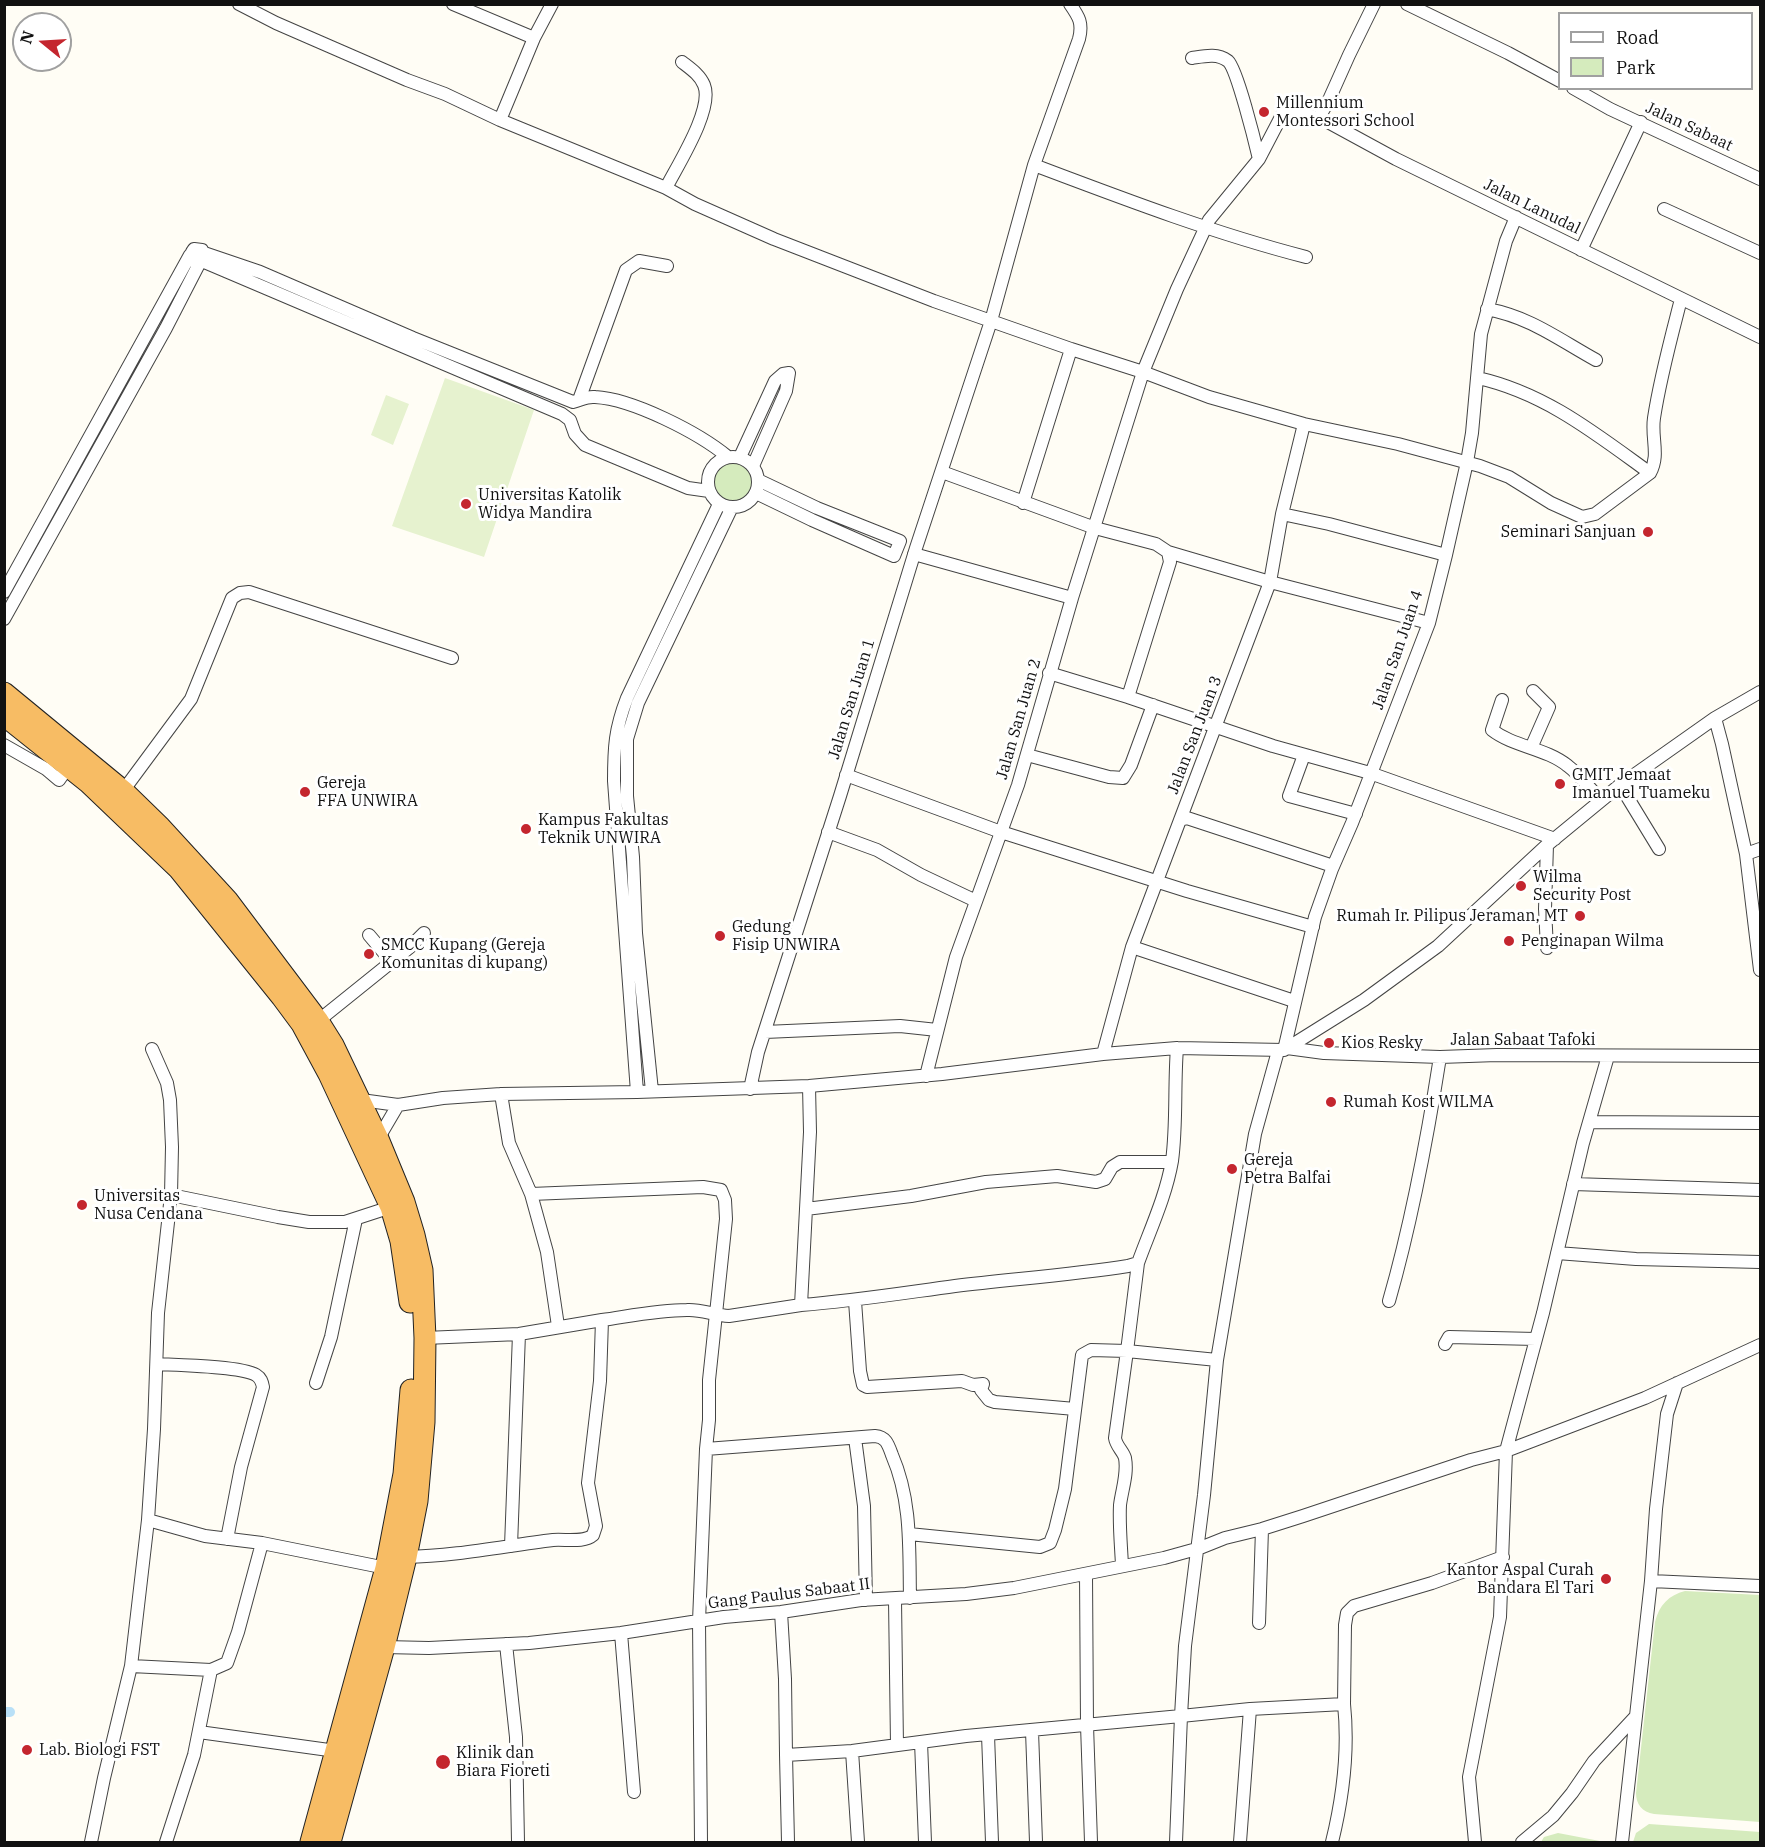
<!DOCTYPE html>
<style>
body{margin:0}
#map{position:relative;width:1765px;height:1847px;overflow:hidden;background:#fffdf5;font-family:"IBM Plex Serif",serif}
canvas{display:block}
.frame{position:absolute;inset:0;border:6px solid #111;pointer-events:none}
.legend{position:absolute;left:1558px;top:12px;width:195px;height:78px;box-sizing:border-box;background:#fff;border:2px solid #a0a0a0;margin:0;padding:8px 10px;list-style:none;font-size:18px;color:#111}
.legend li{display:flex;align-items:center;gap:12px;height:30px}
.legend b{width:30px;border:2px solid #a0a0a0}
.north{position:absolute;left:12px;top:12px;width:60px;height:60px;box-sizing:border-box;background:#fff;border:2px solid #a0a0a0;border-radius:50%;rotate:288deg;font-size:16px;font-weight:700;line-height:24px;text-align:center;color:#111}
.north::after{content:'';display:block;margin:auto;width:21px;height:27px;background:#c4262e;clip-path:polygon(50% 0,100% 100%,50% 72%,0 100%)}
</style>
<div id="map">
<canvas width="1765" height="1847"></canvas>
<div class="frame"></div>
<ul class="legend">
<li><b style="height:8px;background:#fff"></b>Road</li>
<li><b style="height:16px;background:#d5ebbd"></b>Park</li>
</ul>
<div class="north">N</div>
</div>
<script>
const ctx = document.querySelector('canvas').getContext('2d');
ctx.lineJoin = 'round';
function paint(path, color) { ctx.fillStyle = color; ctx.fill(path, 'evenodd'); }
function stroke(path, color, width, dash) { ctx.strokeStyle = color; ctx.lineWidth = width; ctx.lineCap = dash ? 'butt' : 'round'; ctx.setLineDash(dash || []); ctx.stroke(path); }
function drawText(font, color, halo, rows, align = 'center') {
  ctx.font = font + ' "IBM Plex Serif",serif'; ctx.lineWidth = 6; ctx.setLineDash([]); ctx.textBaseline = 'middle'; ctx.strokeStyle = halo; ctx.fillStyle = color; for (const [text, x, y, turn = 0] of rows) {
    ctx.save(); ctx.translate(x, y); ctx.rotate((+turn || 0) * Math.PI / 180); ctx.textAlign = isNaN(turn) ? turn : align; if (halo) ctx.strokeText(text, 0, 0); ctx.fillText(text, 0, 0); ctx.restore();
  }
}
paint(new Path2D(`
 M714 482a19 19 0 1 1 38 0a19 19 0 1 1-38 0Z
 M 1685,1591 L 1760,1595 L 1760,1822 L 1654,1814 C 1642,1812 1636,1804 1636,1793 L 1655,1622 C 1659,1605 1669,1595 1685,1591 Z
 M 1649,1824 L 1760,1832 L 1760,1842 L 1633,1842 L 1636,1833 Z
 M 1558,1833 L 1605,1842 L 1541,1842 L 1544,1837 Z`), '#d5ebbd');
paint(new Path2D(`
 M 445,378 L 534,410 L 484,557 L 392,526 Z
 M 386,395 L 409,404 L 393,445 L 371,435 Z`), '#e6f2cf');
stroke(new Path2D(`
 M 4,1712 L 10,1712`), '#b9e0f7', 10);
const minor = new Path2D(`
 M 239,4 L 276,23 L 407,80 L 445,94 L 500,120 L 666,188 L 695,204 L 774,239 L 934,301 L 1071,349 L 1023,503
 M 453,4 L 534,38
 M 1407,4 L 1508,53 L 1560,81
 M 1192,58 C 1205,56 1217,53 1228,61 C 1237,69 1255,142 1259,159
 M 1573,88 L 1610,109 L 1760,179
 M 1318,119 L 1328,102 L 1349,55 L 1374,4
 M 500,120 L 534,38 L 552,4
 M 1034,165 C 1124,199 1213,233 1306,257
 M 666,188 C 677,166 714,109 704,85 C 700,75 691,69 682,62
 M 1664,209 L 1760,253
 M 1581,250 L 1641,122
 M 204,253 L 260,272 L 413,338 L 573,402 C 581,400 587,396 595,397 C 633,399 699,433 728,457
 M 202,261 L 562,414 L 570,420 L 575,434 L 585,445 L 688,488 L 709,491
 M 1487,309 C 1530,317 1558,339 1596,360
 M 1071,349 L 1143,372 L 1209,397 L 1304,424 L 1398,444 L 1480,466 L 1509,477 L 1551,503 L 1582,517 L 1595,514 L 1650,473 C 1660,455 1651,438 1654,418 C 1660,378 1671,338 1681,299
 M 1478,378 C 1545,393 1596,434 1650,473
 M 579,400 L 626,270 L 639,261 L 667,266
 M708 482a25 25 0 1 1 50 0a25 25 0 1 1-50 0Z
 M 740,457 L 775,381 L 783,374 L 789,373 L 786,391 L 753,466
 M 942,472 L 1095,528 L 1156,544 L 1168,552 L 1170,562 L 1128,697
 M 756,493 L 812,520 L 894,556 L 900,541 L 817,508 L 758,480
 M 1282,514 L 1329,524 L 1446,555
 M 1168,552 L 1270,582 L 1429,623
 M 914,554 L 1072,598
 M 4,592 L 190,255
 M 4,619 L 166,328 L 200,262 L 204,258 L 202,250 L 194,249 L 192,252 L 191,259 L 196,263 L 200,262
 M 1049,673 L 1128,697 L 1273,746 L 1370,773 L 1555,839
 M 1502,700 L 1492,730 C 1514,747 1546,748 1568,766 C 1580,775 1590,789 1601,800
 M 1715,718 L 1722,744 L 1746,854 L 1760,970
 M 4,745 L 46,769 L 59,780 L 69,766
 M 1531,748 L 1549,707 L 1533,691
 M 1027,755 L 1109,777 L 1123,778 L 1131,765 L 1153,705
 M 1304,755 L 1289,796 L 1356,814
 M 846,775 L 1001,832 L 1187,891 L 1313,927
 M 123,791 L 191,699 L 232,598 L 240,593 L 249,592 L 452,658
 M 1180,820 L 1187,818 L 1333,866
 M 828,832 L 877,850 L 921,875 L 976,901
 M 1659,849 L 1620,785 L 1715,718 L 1760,692
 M 1746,854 L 1760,849
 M 369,935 L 391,961
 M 1132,947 L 1294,1001
 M 1547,948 L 1545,909 L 1547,845
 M 318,1021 L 410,947 L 424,933
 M 765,1032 L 900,1026 L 937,1030
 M 1287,1048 L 1324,1053 L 1440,1057 L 1497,1055 L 1760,1056
 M 1284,1050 L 1315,917 L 1332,869 L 1352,823 L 1429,623 L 1446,555 L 1467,462 L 1472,433 L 1481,334 L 1506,241 L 1516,217
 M 1278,1051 L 1255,1134 L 1217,1360 L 1204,1495 L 1185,1646 L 1181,1716 L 1250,1709 L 1344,1704 C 1349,1751 1343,1797 1332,1842
 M 1103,1054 L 1132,947 L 1270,582 L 1282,514 L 1304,424
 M 926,1076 L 956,957 L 1018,785 L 1072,598 L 1143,372 L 1177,289 L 1209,220 L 1259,159 L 1283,113 L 1294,110 L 1328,122 L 1396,159 L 1760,337
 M 809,1086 L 810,1132 L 801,1305 C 853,1301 903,1293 955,1286 C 1013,1279 1071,1275 1128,1266 L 1138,1263 L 1127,1351 L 1091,1350 L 1082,1355 L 1065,1489 L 1055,1530 L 1050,1543 L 1040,1547 L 909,1534
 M 750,1089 L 758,1052 L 840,796 L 916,548 L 991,321 L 1034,165 L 1079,39 C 1083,23 1079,17 1070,4
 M 652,1091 L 636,933 L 633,857 L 627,796 L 627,739 L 638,703 L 732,507
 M 637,1092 L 614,781 C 614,747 615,729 627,698 L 719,504
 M 501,1094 L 509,1143 L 531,1194 L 547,1252 L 558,1326
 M 361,1100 L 398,1105 L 443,1098 L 501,1094 L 637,1092 L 809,1086 L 942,1074 L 1103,1054 L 1177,1048 L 1284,1050 L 1364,1000 L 1438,946 L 1547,845 L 1620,785
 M 1589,1122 L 1760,1123
 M 378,1139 L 398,1105
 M 1573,1184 L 1760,1190
 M 531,1194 L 703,1187 L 721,1190 L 725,1200 L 726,1219 L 709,1380 L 709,1420 L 706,1449
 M 171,1195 L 278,1217 L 309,1222 L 345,1222 L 391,1207
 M 806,1209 L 911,1196 L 986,1182 L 1057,1176 L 1096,1182 L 1105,1179 L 1112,1167 L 1120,1162 L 1171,1162
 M 1557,1253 L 1636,1259 L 1760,1262
 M 1138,1263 C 1150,1230 1166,1196 1172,1161 C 1177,1124 1174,1086 1177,1048
 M 855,1301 L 860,1371 L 863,1385 L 867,1387 L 962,1381 L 973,1385 L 983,1384 L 981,1390 L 989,1400 L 995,1402 L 1075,1409
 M 1389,1301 C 1412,1221 1427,1140 1440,1057
 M 602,1320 C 630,1316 658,1310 687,1310 C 700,1309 714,1315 729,1316 L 801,1305
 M 1445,1344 L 1449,1337 L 1536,1339
 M 157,1364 C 177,1365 241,1366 256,1375 C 261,1378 262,1382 263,1387 L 241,1467 L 227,1539
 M 316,1383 L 331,1337 L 356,1219
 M 855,1438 L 864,1506 L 866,1600
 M 148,1520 L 205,1536 L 262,1543 L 386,1568
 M 511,1546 L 519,1334
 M 406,1557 C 456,1556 504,1546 553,1540 C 566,1539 584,1543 593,1535 L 596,1526 L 588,1483 L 600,1381 L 602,1320 L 519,1334 L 425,1338
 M 1122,1565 C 1121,1545 1119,1525 1120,1505 C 1122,1489 1128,1474 1125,1458 C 1123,1451 1116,1446 1115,1438 L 1127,1351 L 1217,1360
 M 1086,1574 L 1087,1725 L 1091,1842
 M 1651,1581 L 1760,1586
 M 895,1600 L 897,1745
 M 781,1612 L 785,1679 L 786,1755 L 852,1751 L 966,1736 L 1181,1716 L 1176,1842
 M 1259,1623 L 1262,1529
 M 621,1633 L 634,1792
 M 506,1644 L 516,1737 L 518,1842
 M 384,1647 L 429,1648 L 529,1643 L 621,1633 L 724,1617 L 781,1612 L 861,1600 L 966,1594 L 1014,1588 L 1164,1558 L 1200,1548 L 1225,1538 L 1262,1529 L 1303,1516 L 1471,1460 L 1506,1451 L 1645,1398 L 1760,1345
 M 131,1666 L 211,1670 L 227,1663 L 238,1632 L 262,1543
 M 1344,1704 L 1345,1625 L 1347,1613 L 1354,1606 L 1432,1583 L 1503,1557
 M 1032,1731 L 1036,1842
 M 199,1732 L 336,1751
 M 988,1735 L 992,1842
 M 921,1742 L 925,1842
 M 852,1751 L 858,1842
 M 786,1755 L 788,1842
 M 91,1842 L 104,1778 L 131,1666 L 148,1520 L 154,1429 L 158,1313 L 171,1195 L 172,1147 L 170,1100 L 167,1083 L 152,1049
 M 166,1842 L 194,1755 L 211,1670
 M 701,1842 L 699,1621 L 706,1449 L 875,1436 C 886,1437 888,1444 892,1455 C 912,1501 909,1549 910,1598
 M 1240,1842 L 1250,1709
 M 1475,1842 L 1469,1777 L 1500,1617 L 1506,1451 L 1543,1313 L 1583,1143 L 1608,1056
 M 1522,1842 L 1553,1816 L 1572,1793 L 1594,1761 L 1636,1716
 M 1622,1842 L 1651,1581 L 1656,1509 L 1667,1414 L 1677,1383`);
const trunk = new Path2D(`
 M 4,693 L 123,791 L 160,827 L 227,900 L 318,1021 L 333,1045 L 378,1139 L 404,1202 L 414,1235 L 422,1270 L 425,1338 L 424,1422 L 417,1501 L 406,1557 L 384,1647 L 330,1842
 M 4,715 L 88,782 L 179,869 L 282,997 L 302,1024 L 329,1074 L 391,1207 L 401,1241 L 410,1302
 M 311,1842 L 386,1568 L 404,1474 L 411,1390`);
stroke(minor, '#444', 14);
stroke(trunk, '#222', 23);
stroke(minor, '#fff', 12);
stroke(trunk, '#f7bc64', 21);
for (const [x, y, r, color] of [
 [1264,112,6,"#c4262e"],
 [466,504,6,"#c4262e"],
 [1648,532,6,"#c4262e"],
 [1560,784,6,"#c4262e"],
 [305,792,6,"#c4262e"],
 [526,829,6,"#c4262e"],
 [1521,886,6,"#c4262e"],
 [1580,916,6,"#c4262e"],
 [720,936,6,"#c4262e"],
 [1509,941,6,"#c4262e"],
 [369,954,6,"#c4262e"],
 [1329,1043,6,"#c4262e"],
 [1331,1102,6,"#c4262e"],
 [1232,1169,6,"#c4262e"],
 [82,1205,6,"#c4262e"],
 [1606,1579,6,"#c4262e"],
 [27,1750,6,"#c4262e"],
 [443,1762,8,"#c4262e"]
]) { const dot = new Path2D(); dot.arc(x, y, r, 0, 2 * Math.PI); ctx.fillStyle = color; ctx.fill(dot); stroke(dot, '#fff', 2); }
drawText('16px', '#111', '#fff', [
 ["Millennium",1276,103],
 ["Montessori School",1276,121],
 ["Universitas Katolik",478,495],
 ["Widya Mandira",478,513],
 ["Seminari Sanjuan",1636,532,"right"],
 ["GMIT Jemaat",1572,775],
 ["Imanuel Tuameku",1572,793],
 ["Gereja",317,783],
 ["FFA UNWIRA",317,801],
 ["Kampus Fakultas",538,820],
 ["Teknik UNWIRA",538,838],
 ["Wilma",1533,877],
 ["Security Post",1533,895],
 ["Rumah Ir. Pilipus Jeraman, MT",1568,916,"right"],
 ["Gedung",732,927],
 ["Fisip UNWIRA",732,945],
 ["Penginapan Wilma",1521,941],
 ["SMCC Kupang (Gereja",381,945],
 ["Komunitas di kupang)",381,963],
 ["Kios Resky",1341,1043],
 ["Rumah Kost WILMA",1343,1102],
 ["Gereja",1244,1160],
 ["Petra Balfai",1244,1178],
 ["Universitas",94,1196],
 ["Nusa Cendana",94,1214],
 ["Kantor Aspal Curah",1594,1570,"right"],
 ["Bandara El Tari",1594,1588,"right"],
 ["Lab. Biologi FST",39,1750],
 ["Klinik dan",456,1753],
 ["Biara Fioreti",456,1771]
], 'left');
drawText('16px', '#111', '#fff', [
 ["Jalan Sabaat",1689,127,25],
 ["Jalan Lanudal",1532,207,26],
 ["Jalan San Juan 4",1398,650,-71],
 ["Jalan San Juan 1",852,699,-73],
 ["Jalan San Juan 2",1019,719,-74],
 ["Jalan San Juan 3",1195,735,-69],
 ["Jalan Sabaat Tafoki",1523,1040],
 ["Gang Paulus Sabaat II",789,1594,-7]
]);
</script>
